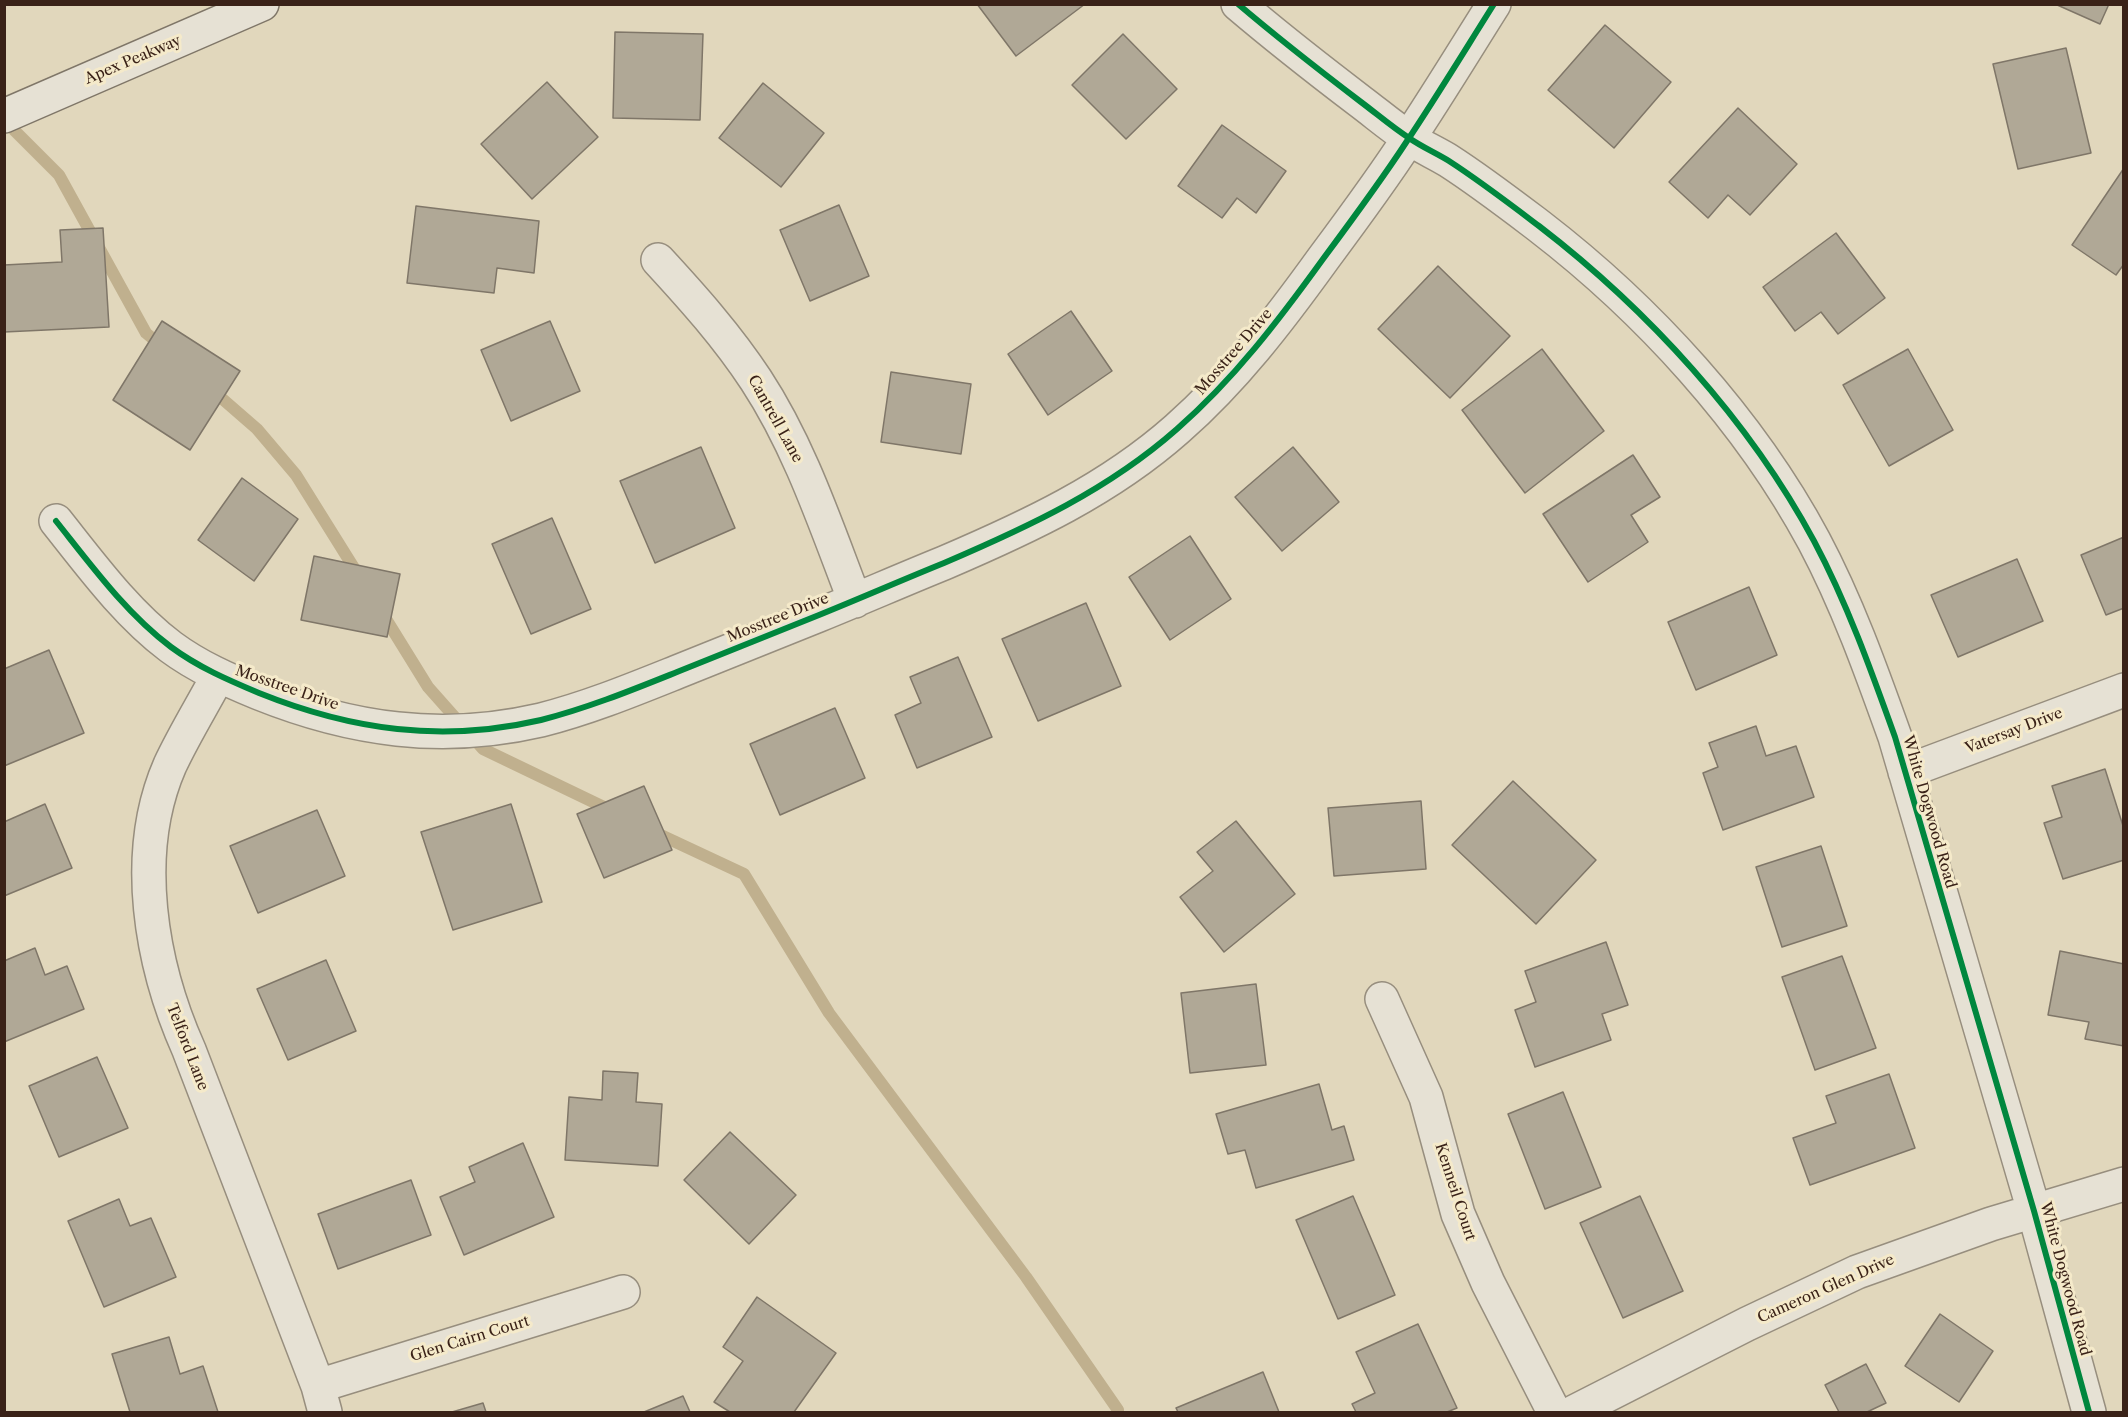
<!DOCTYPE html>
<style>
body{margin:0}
#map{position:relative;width:2128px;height:1417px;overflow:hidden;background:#e1d7bc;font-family:"Libre Caslon Text",serif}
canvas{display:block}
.frame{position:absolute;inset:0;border:6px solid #3a2218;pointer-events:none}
</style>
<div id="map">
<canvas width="2128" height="1417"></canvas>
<div class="frame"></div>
</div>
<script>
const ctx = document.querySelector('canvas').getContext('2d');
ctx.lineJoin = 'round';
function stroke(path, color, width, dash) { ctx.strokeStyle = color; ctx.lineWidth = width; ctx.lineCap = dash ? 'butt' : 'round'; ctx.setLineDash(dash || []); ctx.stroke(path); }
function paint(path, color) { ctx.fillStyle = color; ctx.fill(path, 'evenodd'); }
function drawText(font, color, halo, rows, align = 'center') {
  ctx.font = font + ' "Libre Caslon Text",serif'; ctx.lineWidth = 6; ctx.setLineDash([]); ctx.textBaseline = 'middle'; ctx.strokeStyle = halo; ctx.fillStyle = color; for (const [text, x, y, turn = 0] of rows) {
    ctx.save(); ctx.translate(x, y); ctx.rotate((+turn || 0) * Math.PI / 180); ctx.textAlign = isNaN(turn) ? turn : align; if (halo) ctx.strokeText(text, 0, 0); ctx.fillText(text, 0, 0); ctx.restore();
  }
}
stroke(new Path2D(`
 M 4,120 L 59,175 L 146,333 L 164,348
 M 211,389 L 257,429 L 296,475 L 359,576
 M 381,611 L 428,687 L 483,749 L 612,811
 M 652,831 L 744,874 L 829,1013 L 1026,1277 L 1118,1410 L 1117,1412`), '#c0b08e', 12);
const building = new Path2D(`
 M 977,4 L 1085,4 L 1016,56 Z
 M 2055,4 L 2109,4 L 2100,24 Z
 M 1605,25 L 1671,82 L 1614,148 L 1548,90 Z
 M 615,32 L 703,34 L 700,120 L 613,118 Z
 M 1123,34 L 1177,89 L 1126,139 L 1072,85 Z
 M 2066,48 L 2091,153 L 2018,169 L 1993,64 Z
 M 547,82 L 598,137 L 532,199 L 481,144 Z
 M 763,83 L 824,133 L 781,187 L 719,138 Z
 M 1738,108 L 1797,164 L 1750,215 L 1728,195 L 1708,218 L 1669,182 Z
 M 1222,125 L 1286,171 L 1256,213 L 1237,198 L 1222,218 L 1178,186 Z
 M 2124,168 L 2124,264 L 2116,275 L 2072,245 Z
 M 839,205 L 869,276 L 810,301 L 780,230 Z
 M 416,206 L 539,221 L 534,273 L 497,268 L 494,293 L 407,283 Z
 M 103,228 L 109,327 L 4,332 L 4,265 L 62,262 L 60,230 Z
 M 1836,233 L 1885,298 L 1838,334 L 1821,312 L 1795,331 L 1763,287 Z
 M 1438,266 L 1510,336 L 1450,398 L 1378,329 Z
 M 1071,311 L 1112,371 L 1048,415 L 1008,354 Z
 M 162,321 L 240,371 L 190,450 L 113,400 Z
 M 550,321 L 580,391 L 511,421 L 481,350 Z
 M 1542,349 L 1604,431 L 1525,493 L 1462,410 Z
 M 1908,349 L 1953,430 L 1889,466 L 1843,385 Z
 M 891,372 L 971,384 L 961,454 L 881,442 Z
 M 701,447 L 735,528 L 655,563 L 620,481 Z
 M 1293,447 L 1339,502 L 1282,551 L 1235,497 Z
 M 1633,455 L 1660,497 L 1631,515 L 1648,542 L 1588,582 L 1543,514 Z
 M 242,478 L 298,519 L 254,581 L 198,540 Z
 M 552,518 L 591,609 L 531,634 L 492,544 Z
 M 1190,536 L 1231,599 L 1170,640 L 1129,577 Z
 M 2124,537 L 2124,608 L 2106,615 L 2081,555 Z
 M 314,556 L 400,574 L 387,637 L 301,620 Z
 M 2017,559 L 2043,621 L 1958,657 L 1931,595 Z
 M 1749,587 L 1777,655 L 1696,690 L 1668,622 Z
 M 1086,603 L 1121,686 L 1038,721 L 1002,639 Z
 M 49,650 L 84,733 L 4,766 L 4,669 Z
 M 958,657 L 992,737 L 917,768 L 895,715 L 921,703 L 910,677 Z
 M 835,708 L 865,778 L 780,815 L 750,744 Z
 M 1756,726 L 1766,756 L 1796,746 L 1814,797 L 1723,830 L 1703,773 L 1718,767 L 1709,743 Z
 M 2105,769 L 2124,829 L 2124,860 L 2063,879 L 2044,823 L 2062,817 L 2052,786 Z
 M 1513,781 L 1596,860 L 1536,924 L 1452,845 Z
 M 644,786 L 672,850 L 604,878 L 577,814 Z
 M 1421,801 L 1426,869 L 1334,876 L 1328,808 Z
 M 45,804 L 72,868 L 4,896 L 4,822 Z
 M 511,804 L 542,902 L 453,930 L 421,832 Z
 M 317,810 L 345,876 L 258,913 L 230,846 Z
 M 1236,821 L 1295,894 L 1224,952 L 1180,897 L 1213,871 L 1197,852 Z
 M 1821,846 L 1847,926 L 1782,947 L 1756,867 Z
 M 1606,942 L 1628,1005 L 1602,1014 L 1611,1040 L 1535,1067 L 1515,1010 L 1536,1002 L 1525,971 Z
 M 35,948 L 45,975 L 67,966 L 84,1009 L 4,1042 L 4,961 Z
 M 2060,951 L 2124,964 L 2124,1046 L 2085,1039 L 2089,1022 L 2048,1015 Z
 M 1842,956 L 1876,1048 L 1815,1070 L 1782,977 Z
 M 326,960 L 356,1031 L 288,1060 L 257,989 Z
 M 1256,984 L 1266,1065 L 1190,1073 L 1181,993 Z
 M 97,1057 L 128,1128 L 59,1157 L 29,1086 Z
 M 603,1071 L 638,1073 L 636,1102 L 662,1104 L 658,1166 L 565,1160 L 569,1097 L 602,1100 Z
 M 1889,1074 L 1915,1148 L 1810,1185 L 1793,1138 L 1836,1123 L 1826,1096 Z
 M 1319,1084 L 1332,1130 L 1344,1126 L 1354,1160 L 1256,1188 L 1245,1150 L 1228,1154 L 1216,1114 Z
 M 1563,1092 L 1601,1187 L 1545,1209 L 1508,1114 Z
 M 730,1132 L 796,1195 L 749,1244 L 684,1180 Z
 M 523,1143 L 554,1217 L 464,1255 L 440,1197 L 475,1182 L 469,1167 Z
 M 411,1180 L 431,1235 L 338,1269 L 318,1214 Z
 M 1353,1196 L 1395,1295 L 1338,1319 L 1296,1220 Z
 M 1640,1196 L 1683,1291 L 1623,1318 L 1580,1223 Z
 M 119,1199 L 130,1226 L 151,1218 L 176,1277 L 104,1307 L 68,1221 Z
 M 757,1297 L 836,1353 L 794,1412 L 730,1412 L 714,1402 L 743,1361 L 723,1347 Z
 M 1940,1314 L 1993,1351 L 1959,1402 L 1905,1366 Z
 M 1418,1324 L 1457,1408 L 1447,1412 L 1356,1412 L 1352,1404 L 1375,1393 L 1356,1352 Z
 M 169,1337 L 180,1374 L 203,1366 L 218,1412 L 130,1412 L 112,1354 Z
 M 1866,1364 L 1886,1403 L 1867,1412 L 1839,1412 L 1825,1385 Z
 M 1263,1372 L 1279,1412 L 1178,1412 L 1176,1408 Z
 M 683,1396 L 690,1412 L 644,1412 Z
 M 483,1403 L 486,1412 L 452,1412 Z`);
paint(building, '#b0a896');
stroke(building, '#7f7668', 1.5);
const street = new Path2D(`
 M 1238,4 C 1278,38 1319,70 1361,102 C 1377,114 1392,127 1409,138 C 1422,147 1436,153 1449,161 C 1480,181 1510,204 1539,226 C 1647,309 1749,420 1814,541 C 1847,603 1871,670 1895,737 L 2034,1211 L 2089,1412
 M 658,260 C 693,298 727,336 756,380 C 800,447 826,526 855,601
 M 56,521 C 91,565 126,613 171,647 C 198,667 228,680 259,693 C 351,730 442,743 541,720 C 588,708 632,690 677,672 C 724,653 771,634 819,615 C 861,598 902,580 944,563 C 1028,527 1108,490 1177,429 C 1234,379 1279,320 1323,259 C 1352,220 1381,181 1407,141 C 1437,96 1465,50 1494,4
 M 218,676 C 202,706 184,735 170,765 C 131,854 151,965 189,1050 L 318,1386 L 325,1412
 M 1905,772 L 2124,690
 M 1382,999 L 1426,1097 L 1458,1214 L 1488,1283 L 1554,1412
 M 318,1386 L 623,1292
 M 1574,1412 L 1747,1324 L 1857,1272 L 1991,1224 L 2124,1184`);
const secondary = new Path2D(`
 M 4,116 L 262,4`);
stroke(street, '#978e7e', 36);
stroke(secondary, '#7f7668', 36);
stroke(street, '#e6e1d4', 33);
stroke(secondary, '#e6e1d4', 33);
stroke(new Path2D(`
 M 1238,4 C 1278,38 1319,70 1361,102 C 1377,114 1392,127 1409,138 C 1422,147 1436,153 1449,161 C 1480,181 1510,204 1539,226 C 1647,309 1749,420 1814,541 C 1847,603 1871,670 1895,737 L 2034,1211 L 2089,1412
 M 56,521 C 91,565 126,613 171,647 C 198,667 228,680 259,693 C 351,730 442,743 541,720 C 588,708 632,690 677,672 C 724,653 771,634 819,615 C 861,598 902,580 944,563 C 1028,527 1108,490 1177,429 C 1234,379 1279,320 1323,259 C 1352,220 1381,181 1407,141 C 1437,96 1465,50 1494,4`), '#00873e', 6);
drawText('15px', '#3a2218', '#f5eaca', [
 ["Apex Peakway",133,60,-23],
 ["Mosstree Drive",1234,352,-49],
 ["Cantrell Lane",775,419,61],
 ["Mosstree Drive",778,618,-22],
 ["Mosstree Drive",287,688,19],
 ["Vatersay Drive",2014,731,-21],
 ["White Dogwood Road",1929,812,74],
 ["Telford Lane",187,1047,69],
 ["Kenneil Court",1455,1192,72],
 ["White Dogwood Road",2065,1279,75],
 ["Cameron Glen Drive",1826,1289,-24],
 ["Glen Cairn Court",470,1339,-17]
]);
</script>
